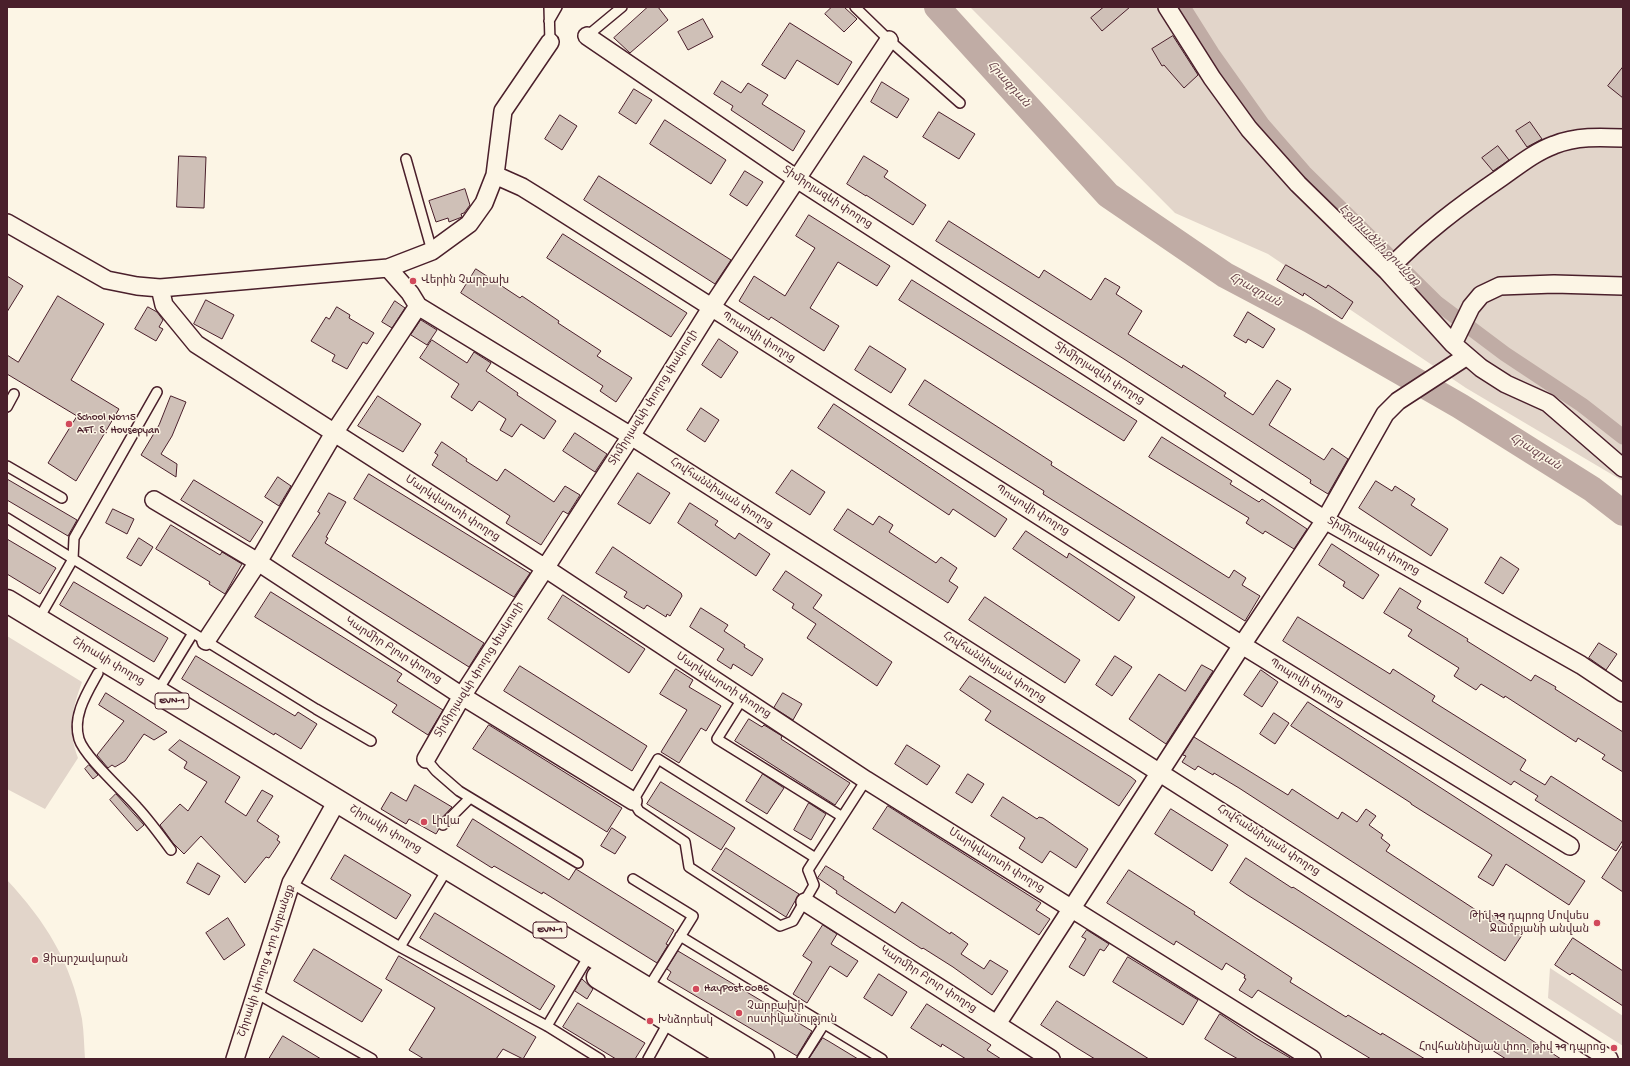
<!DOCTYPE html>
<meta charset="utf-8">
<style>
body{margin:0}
#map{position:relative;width:1630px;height:1066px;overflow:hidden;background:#fcf5e5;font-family:"Gochi Hand",sans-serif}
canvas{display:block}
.frame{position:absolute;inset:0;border:8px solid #4a1f2b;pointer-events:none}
</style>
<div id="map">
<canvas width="1630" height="1066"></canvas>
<div class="frame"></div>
</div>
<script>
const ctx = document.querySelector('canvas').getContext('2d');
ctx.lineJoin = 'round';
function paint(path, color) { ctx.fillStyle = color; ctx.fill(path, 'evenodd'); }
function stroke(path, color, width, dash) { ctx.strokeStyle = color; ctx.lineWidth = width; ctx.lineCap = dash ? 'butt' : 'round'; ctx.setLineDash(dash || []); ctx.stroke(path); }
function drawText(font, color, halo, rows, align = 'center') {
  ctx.font = font + ' "Gochi Hand","Noto Sans Armenian",sans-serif'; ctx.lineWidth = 3; ctx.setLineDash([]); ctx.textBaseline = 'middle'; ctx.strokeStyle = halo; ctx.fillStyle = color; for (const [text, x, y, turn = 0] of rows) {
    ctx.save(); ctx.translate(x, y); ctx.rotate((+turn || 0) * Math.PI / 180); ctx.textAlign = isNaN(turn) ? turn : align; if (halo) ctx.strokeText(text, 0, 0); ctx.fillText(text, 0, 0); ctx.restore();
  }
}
paint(new Path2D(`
 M 970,7 L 1623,7 L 1623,481 L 1466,388 L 1268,254 L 1175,213 Z
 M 7,636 L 82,682 C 72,710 67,728 78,758 L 45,809 L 7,789 Z
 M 7,880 C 46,922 71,962 82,1019 C 84,1032 84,1046 85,1059 L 7,1059 Z
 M 1550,968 L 1623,1016 L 1623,1046 L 1548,998 Z`), '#e2d5ca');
stroke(new Path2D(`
 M 1183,7 L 1212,53 L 1263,125 L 1304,172 L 1437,303 L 1505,354 L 1582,405 L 1623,437`), '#c0aca5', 15);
stroke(new Path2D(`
 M 937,7 L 1108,195 L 1225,275 L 1310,320 L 1460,406 L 1592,489 L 1623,513`), '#c0aca5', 26);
const building = new Path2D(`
 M 648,7 L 658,7 L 668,20 L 630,53 L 614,38 Z
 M 832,7 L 844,7 L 857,19 L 844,32 L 825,14 Z
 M 1104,7 L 1130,7 L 1102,31 L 1091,18 Z
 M 703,19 L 713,37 L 688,50 L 678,32 Z
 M 790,23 L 852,62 L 838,85 L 797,60 L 785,79 L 762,65 Z
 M 1173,36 L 1198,75 L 1184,88 L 1164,65 L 1162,66 L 1152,49 Z
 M 1623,67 L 1623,98 L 1608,86 Z
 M 722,81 L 741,93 L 748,83 L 768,95 L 762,104 L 805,131 L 793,151 L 731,110 L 733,106 L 714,94 Z
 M 882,82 L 909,99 L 897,118 L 871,102 Z
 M 634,89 L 652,100 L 636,124 L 619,113 Z
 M 939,112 L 975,134 L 959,159 L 923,137 Z
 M 560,115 L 577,126 L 562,150 L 545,139 Z
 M 665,120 L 726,160 L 711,184 L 650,144 Z
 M 1530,122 L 1542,139 L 1527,147 L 1516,131 Z
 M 1498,146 L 1509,160 L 1493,171 L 1482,158 Z
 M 179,156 L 206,157 L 204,208 L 177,207 Z
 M 864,156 L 888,171 L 884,177 L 926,205 L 913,225 L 866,195 L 866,196 L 847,184 Z
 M 745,171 L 763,182 L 747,206 L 730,195 Z
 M 599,176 L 731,260 L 715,284 L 584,200 Z
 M 465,189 L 470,205 L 464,213 L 461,214 L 462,217 L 449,222 L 448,218 L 436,222 L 429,201 Z
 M 809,215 L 890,266 L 877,286 L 838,262 L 810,308 L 839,326 L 824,351 L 771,317 L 769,320 L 739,301 L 754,276 L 785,296 L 815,248 L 796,236 Z
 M 949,221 L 1039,278 L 1044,270 L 1091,300 L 1105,278 L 1120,287 L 1116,294 L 1142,311 L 1128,334 L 1182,368 L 1183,365 L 1205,379 L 1226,393 L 1224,396 L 1253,415 L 1277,380 L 1291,389 L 1269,425 L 1324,460 L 1332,448 L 1348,459 L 1328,494 L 1310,483 L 1311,480 L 1124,359 L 936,241 Z
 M 563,234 L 687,313 L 671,337 L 547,258 Z
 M 1286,265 L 1326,288 L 1328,285 L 1353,302 L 1342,319 L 1304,293 L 1303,296 L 1277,280 Z
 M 476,269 L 520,298 L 522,296 L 559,321 L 558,323 L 601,351 L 597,356 L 632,378 L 616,402 L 600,391 L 603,386 L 461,293 Z
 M 7,276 L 23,286 L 7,312 Z
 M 912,280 L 1137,421 L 1124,441 L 899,300 Z
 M 58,296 L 104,324 L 71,380 L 119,409 L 76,481 L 48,463 L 77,416 L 7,374 L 7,355 L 18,362 Z
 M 206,300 L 234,315 L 222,339 L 194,324 Z
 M 395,301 L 405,308 L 392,328 L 382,322 Z
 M 148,307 L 157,312 L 163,320 L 159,327 L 163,329 L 156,341 L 135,329 Z
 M 337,307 L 350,315 L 349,318 L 374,333 L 367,344 L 363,342 L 347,369 L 332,361 L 335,355 L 311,341 L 326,317 L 329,319 Z
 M 1248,312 L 1275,329 L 1263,348 L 1248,339 L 1246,343 L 1234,336 Z
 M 421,320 L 437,330 L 427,345 L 411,335 Z
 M 719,339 L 738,352 L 721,378 L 702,365 Z
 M 432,340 L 467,363 L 474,352 L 491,363 L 486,371 L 518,393 L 517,395 L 556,421 L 544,439 L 521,424 L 512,437 L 500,430 L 506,419 L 479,401 L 472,411 L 451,397 L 459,384 L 420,358 Z
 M 870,346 L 906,369 L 891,393 L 855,370 Z
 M 925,380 L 1052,462 L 1051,465 L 1229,578 L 1234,570 L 1246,578 L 1242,585 L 1260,596 L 1245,621 L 1043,494 L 1044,491 L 909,405 Z
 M 171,396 L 186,402 L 172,436 L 161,454 L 177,464 L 176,477 L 141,455 L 159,425 Z
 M 378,396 L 421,424 L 403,452 L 358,426 Z
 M 834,404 L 1007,519 L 995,537 L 953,509 L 949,515 L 818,428 Z
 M 701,408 L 719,420 L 705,442 L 687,430 Z
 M 575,433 L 607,454 L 595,472 L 563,451 Z
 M 1162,437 L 1232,481 L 1230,484 L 1259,502 L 1262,499 L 1307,529 L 1294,549 L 1265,531 L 1263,534 L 1246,523 L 1249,518 L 1149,457 Z
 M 442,442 L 467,459 L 466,461 L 497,481 L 505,469 L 554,502 L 565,486 L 580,495 L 568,514 L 563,511 L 541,545 L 506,523 L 510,516 L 432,465 L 438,455 L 435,453 Z
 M 792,470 L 825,492 L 810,515 L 776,493 Z
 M 638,473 L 670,493 L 650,524 L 618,504 Z
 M 369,474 L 530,573 L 514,597 L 354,499 Z
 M 278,477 L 291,486 L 279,506 L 265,497 Z
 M 7,479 L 77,520 L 68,536 L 7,500 Z
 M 194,480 L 263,522 L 250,542 L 181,500 Z
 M 1376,481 L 1392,491 L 1395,486 L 1415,499 L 1411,505 L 1448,529 L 1431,556 L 1359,508 Z
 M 329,493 L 346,502 L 326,537 L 328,538 L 325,543 L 484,643 L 469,667 L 292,556 L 320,513 L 318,512 Z
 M 690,503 L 718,521 L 715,525 L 735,539 L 739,533 L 770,554 L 756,576 L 678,523 Z
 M 113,509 L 134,519 L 127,534 L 106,523 Z
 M 848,509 L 873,525 L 879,516 L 893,525 L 889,532 L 936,563 L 941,557 L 957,568 L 949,581 L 958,587 L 948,603 L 834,530 Z
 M 171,525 L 220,555 L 222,552 L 242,564 L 225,594 L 209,584 L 210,582 L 156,549 Z
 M 1026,531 L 1067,558 L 1069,553 L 1135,597 L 1119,621 L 1013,549 Z
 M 139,538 L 153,547 L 141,566 L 127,558 Z
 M 7,539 L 56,568 L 40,594 L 7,574 Z
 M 1332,544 L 1379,575 L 1363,599 L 1343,586 L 1345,582 L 1319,565 Z
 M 613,547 L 681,593 L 682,596 L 670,616 L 667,614 L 666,617 L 647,605 L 644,609 L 624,597 L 627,592 L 596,573 Z
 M 1501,557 L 1519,569 L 1503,594 L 1485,583 Z
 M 786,571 L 822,595 L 813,608 L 892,662 L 877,686 L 807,638 L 816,624 L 792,608 L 794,604 L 773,590 Z
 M 74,582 L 168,638 L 154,662 L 60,605 Z
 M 1400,588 L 1421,601 L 1417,608 L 1468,639 L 1467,641 L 1531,681 L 1535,675 L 1556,687 L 1555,689 L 1623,732 L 1623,772 L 1602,759 L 1605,755 L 1578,738 L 1576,742 L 1505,696 L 1504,698 L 1481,684 L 1476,690 L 1454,676 L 1459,668 L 1408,636 L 1412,630 L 1384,613 Z
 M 271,592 L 402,674 L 397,681 L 443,710 L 428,735 L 392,712 L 397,705 L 255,617 Z
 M 563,595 L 645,649 L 629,673 L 548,619 Z
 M 985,597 L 1080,660 L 1065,683 L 969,620 Z
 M 701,608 L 728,625 L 724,631 L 745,645 L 744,647 L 763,659 L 752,676 L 733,664 L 731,669 L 717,660 L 724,649 L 690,627 Z
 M 1298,617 L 1390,674 L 1393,669 L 1435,696 L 1432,701 L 1526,760 L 1520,770 L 1545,785 L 1551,776 L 1623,822 L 1623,840 L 1616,851 L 1535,800 L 1538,796 L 1514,781 L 1511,785 L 1283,641 Z
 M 1599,643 L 1617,654 L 1606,670 L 1589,658 Z
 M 196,656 L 295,716 L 298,712 L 317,724 L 301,749 L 275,733 L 274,735 L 182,679 Z
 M 1115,656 L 1132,667 L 1112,696 L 1096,685 Z
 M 1202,665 L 1213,671 L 1166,744 L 1129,719 L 1159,674 L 1185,691 Z
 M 520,666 L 647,746 L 632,771 L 504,691 Z
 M 676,669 L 693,680 L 689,687 L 721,706 L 706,731 L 701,728 L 679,763 L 661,752 L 687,710 L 660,694 Z
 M 1261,670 L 1278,682 L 1262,707 L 1244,695 Z
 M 970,676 L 1131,777 L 1136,781 L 1119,806 L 985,720 L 991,711 L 960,690 Z
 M 106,693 L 167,732 L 154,740 L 144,734 L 125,761 L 115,767 L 112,765 L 108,768 L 97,755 L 124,721 L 99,705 Z
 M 783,693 L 802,704 L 793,720 L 774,708 Z
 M 1308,702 L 1585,881 L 1569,905 L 1506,864 L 1493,886 L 1478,877 L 1492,855 L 1411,804 L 1411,803 L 1291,726 Z
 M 1274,713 L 1289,723 L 1275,744 L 1260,734 Z
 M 749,719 L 762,727 L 764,725 L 782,736 L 781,739 L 850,783 L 835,805 L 735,741 Z
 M 489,725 L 622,808 L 607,832 L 473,749 Z
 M 1194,737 L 1288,795 L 1292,789 L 1338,819 L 1342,812 L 1357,822 L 1366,809 L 1376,816 L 1369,825 L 1383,835 L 1381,838 L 1390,845 L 1386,851 L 1482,914 L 1485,911 L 1522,935 L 1505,961 L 1239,788 L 1214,773 L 1213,775 L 1198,766 L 1195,770 L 1182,762 L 1186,756 L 1183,755 Z
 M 180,740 L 240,777 L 225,802 L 246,816 L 262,790 L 273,796 L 257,821 L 279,836 L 277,840 L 280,842 L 269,858 L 266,857 L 245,883 L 201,836 L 184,854 L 173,843 L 160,825 L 180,804 L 188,811 L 207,782 L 184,768 L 187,762 L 169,750 Z
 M 907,745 L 940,766 L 927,785 L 895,764 Z
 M 89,765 L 98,775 L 93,779 L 85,769 Z
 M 763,774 L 784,788 L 767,814 L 746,801 Z
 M 968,774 L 984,784 L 972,803 L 956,793 Z
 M 661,782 L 735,828 L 721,850 L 647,804 Z
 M 415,785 L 452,807 L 439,821 L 437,826 L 439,829 L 436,834 L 409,819 L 406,824 L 381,809 L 391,792 L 406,801 Z
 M 116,794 L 144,825 L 137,831 L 110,800 Z
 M 1003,797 L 1037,819 L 1039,817 L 1043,818 L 1088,849 L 1076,868 L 1050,851 L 1042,863 L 1019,848 L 1025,838 L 991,816 Z
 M 809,803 L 826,814 L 811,840 L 794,830 Z
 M 888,806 L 1041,903 L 1036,910 L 1050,919 L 1039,935 L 873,829 Z
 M 1171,809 L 1228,845 L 1212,871 L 1155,834 Z
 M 473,819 L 569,880 L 576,869 L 674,930 L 666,944 L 668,945 L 657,963 L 543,892 L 542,894 L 494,866 L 492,868 L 457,846 Z
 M 612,828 L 626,837 L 615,854 L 601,846 Z
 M 1623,845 L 1623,892 L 1602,878 Z
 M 726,848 L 799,894 L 786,917 L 712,870 Z
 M 345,855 L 411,895 L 396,919 L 331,879 Z
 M 1246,858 L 1292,888 L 1293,887 L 1561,1059 L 1506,1059 L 1246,894 L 1230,883 Z
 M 198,863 L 220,876 L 209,895 L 187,883 Z
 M 826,866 L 844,877 L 843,879 L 895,913 L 902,902 L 950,934 L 951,932 L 968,944 L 961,954 L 984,969 L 990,960 L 1008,971 L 992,995 L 953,967 L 923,948 L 922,949 L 836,893 L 837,891 L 818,878 Z
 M 1129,870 L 1195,912 L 1194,914 L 1292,978 L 1290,982 L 1346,1017 L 1348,1015 L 1381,1035 L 1382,1033 L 1425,1059 L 1371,1059 L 1258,990 L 1252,998 L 1239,990 L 1246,979 L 1244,978 L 1245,975 L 1226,963 L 1222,970 L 1176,941 L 1174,945 L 1107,903 Z
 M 435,913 L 555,986 L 540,1010 L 420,938 Z
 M 228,918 L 245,945 L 224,960 L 206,933 Z
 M 823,925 L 837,934 L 831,944 L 858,961 L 847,977 L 830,966 L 807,1003 L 793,994 L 812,962 L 803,956 Z
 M 1087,930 L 1109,944 L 1104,951 L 1100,949 L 1084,976 L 1069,967 L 1086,939 L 1082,937 Z
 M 1573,938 L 1623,971 L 1623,1006 L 1572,973 L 1570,975 L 1555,965 Z
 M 314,949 L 382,990 L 362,1022 L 294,981 Z
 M 678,951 L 812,1031 L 797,1056 L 667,979 L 671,972 L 667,969 Z
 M 399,956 L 536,1037 L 523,1059 L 503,1049 L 496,1059 L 424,1059 L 409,1050 L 435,1008 L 386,979 Z
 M 1128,957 L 1198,1000 L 1183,1025 L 1113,982 Z
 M 879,974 L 907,992 L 892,1016 L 864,998 Z
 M 582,979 L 593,989 L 587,999 L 575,991 Z
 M 1057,1001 L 1101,1029 L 1149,1059 L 1095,1059 L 1077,1048 L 1041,1025 Z
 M 578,1003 L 645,1043 L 635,1059 L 616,1059 L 563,1027 Z
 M 927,1004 L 991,1045 L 987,1050 L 1001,1059 L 966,1059 L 942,1044 L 941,1047 L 911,1028 Z
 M 1220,1014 L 1256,1038 L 1292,1059 L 1238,1059 L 1224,1051 L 1205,1039 Z
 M 283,1036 L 321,1059 L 269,1059 Z
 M 823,1038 L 830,1042 L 858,1059 L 809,1059 Z`);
paint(building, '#cfc0b7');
stroke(building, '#4a1f2b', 1);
const service = new Path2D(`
 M 549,7 L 550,42
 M 855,7 L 889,40 L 960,103
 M 549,21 L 557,7
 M 587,36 L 622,7
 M 406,159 L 432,251
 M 7,407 L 14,394
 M 7,466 L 62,498
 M 7,518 L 316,709 L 371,741
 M 38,620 L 73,559 L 74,538 L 157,392
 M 98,673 C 87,693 72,716 79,739 C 84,756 124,792 137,807 C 149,820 160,835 171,850
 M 157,692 L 193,633
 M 742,699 L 717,739 L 841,816
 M 426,759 L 436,771 L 459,791 L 578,863
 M 443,825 L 470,798
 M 814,857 L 658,759 L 633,801 L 639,811 L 685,842 L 689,867 L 780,926 L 793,921 L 814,885 L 808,870 L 866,780
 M 633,879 L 693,916 L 647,990
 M 291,883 L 400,947 L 547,1026 L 600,1059
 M 680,936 L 882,1059
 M 400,947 L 448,868
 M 256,993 L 372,1059
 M 547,1026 L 590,954
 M 648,1059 L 669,1021
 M 802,1059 L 824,1024`);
const minor = new Path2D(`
 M 1167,7 L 1212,78 L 1249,129 L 1298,184 L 1387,271 L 1453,344 L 1481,368 L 1506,384 L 1548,403 L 1623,468
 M 587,36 L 797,179 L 1325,520 L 1581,665 L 1623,693
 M 495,175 L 522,187 L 543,200 L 1242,645 L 1570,846
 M 7,223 L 107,280 L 137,286 L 160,288 L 388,268 L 432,251 L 469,224 L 484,203 L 495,175 L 503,111 L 550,42
 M 388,268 L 410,293 L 418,306 L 631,436 L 1609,1059
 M 1387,271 C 1422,234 1461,205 1502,177 C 1519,165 1535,152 1554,145 C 1576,136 1600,137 1623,138
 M 160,288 L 164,305 L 196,344 L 545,568 L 866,780 L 1312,1059
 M 1453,344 L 1471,307 L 1481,295 L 1500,286 L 1554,284 L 1623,286
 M 154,500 L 258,562 L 462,696 L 633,801
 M 206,641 L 258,562 L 334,433 L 418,306
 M 426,759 L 462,696 L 631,436 L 711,308 L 889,40
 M 805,902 L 1051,1059
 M 997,1024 L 1242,645 L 1325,520 L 1385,414 L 1398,401 L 1467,356
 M 235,1059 L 291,883 L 337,801`);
const trunk = new Path2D(`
 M 7,601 L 763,1059
 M 598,977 L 732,1059`);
stroke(service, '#4a1f2b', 12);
stroke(minor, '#4a1f2b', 20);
stroke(trunk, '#4a1f2b', 25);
stroke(service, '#fcf5e5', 9);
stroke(minor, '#fcf5e5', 17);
stroke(trunk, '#fcf5e5', 22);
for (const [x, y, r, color] of [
 [413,281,4,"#d1495b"],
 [69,424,4,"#d1495b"],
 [424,822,4,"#d1495b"],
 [1597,923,4,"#d1495b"],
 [35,960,4,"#d1495b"],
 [696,989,4,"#d1495b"],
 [739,1013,4,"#d1495b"],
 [650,1021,4,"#d1495b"],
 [1614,1048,4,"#d1495b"]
]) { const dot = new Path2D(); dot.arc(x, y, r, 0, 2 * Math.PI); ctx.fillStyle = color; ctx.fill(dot); stroke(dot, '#fcf5e5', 1.5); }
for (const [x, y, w] of [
 [172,701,34],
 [550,930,34]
]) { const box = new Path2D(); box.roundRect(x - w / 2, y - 8, w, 16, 3); ctx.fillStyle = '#fcf5e5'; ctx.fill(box); stroke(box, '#4a1f2b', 1); }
drawText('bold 10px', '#4a1f2b', null, [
 ["EVN-1",172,701],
 ["EVN-1",550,930]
]);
drawText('11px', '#4a1f2b', '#fcf5e5', [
 ["Տիմիրյազևի փողոց",827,198,33],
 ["Պոպովի փողոց",758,338,32],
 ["Տիմիրյազևի փողոց",1099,374,33],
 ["Տիմիրյազևի փողոց փակուղի",654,398,-58],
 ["Հովհաննիսյան փողոց",721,494,33],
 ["Մարկվարտի փողոց",452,509,33],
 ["Պոպովի փողոց",1032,511,32],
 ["Տիմիրյազևի փողոց",1373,547,30],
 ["Կարմիր Բլուր փողոց",393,651,33],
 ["Շիրակի փողոց",108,662,31],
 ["Հովհաննիսյան փողոց",994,668,33],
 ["Տիմիրյազևի փողոց փակուղի",480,670,-58],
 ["Պոպովի փողոց",1306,684,31],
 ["Մարկվարտի փողոց",723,686,33],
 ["Շիրակի փողոց",385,830,31],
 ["Հովհաննիսյան փողոց",1268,841,33],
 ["Մարկվարտի փողոց",996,861,32],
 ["Շիրակի փողոց 4-րդ նրբանցք",267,961,-72],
 ["Կարմիր Բլուր փողոց",928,980,33]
]);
drawText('11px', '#4a1f2b', '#fcf5e5', [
 ["Վերին Չարբախ",421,281],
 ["School No115",77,418],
 ["AFT. S. Hovsepyan",77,431],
 ["Լիվա",432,822],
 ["Թիվ 79 դպրոց Մովսես",1589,917,"right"],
 ["Ջամբյանի անվան",1589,930,"right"],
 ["Ձիարշավարան",43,960],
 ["HayPost 0086",704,989],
 ["Չարբախի",747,1007],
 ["ոստիկանություն",747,1020],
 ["Խնձորեսկ",658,1021],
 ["Հովհաննիսյան փող. թիվ 79 դպրոց",1606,1048,"right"]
], 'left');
drawText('italic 12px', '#6d4950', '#fcf5e5', [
 ["Հրազդան",1008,85,48],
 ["Էջմիածնի ջրանցք",1379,246,45],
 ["Հրազդան",1255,291,29],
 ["Հրազդան",1535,453,32]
]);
</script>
